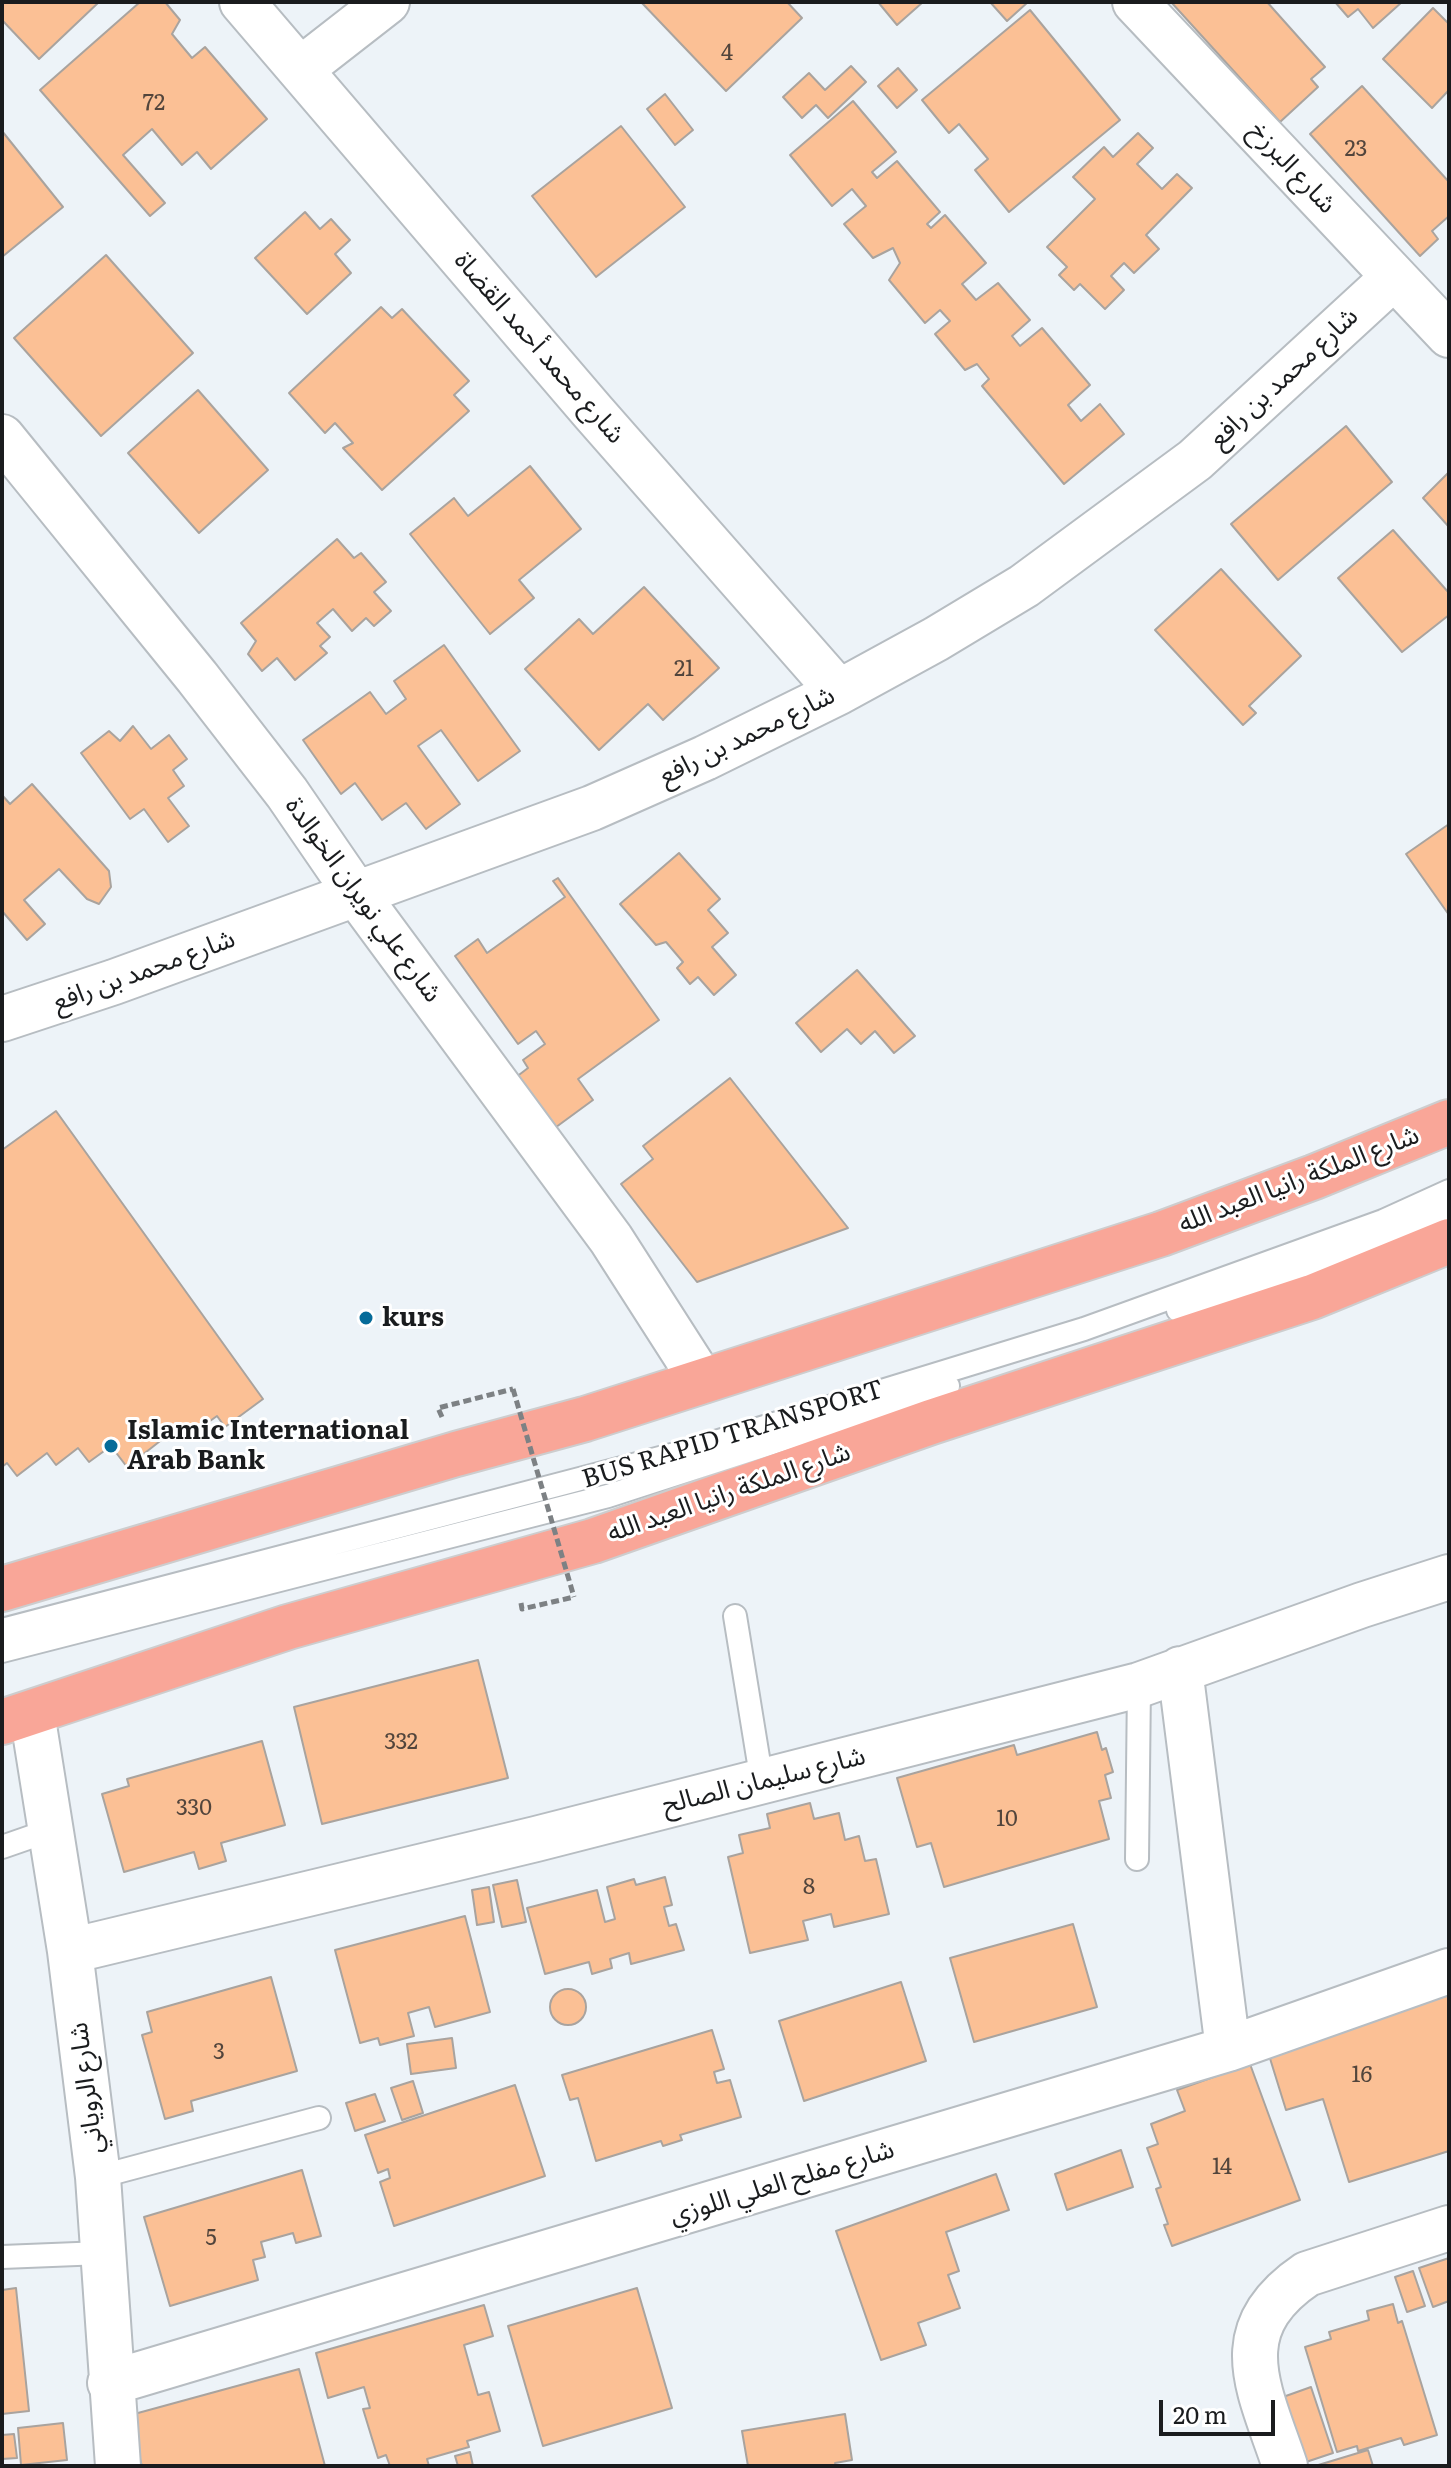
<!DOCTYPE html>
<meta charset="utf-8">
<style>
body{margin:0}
#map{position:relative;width:1451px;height:2468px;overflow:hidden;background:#edf3f8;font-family:Literata,serif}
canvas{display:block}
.frame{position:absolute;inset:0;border:4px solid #1a1c1e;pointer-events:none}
.scale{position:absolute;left:1159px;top:2400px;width:116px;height:36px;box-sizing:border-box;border:4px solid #1a1c1e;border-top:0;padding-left:10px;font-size:24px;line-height:28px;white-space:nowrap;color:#1a1c1e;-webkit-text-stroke:6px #fff;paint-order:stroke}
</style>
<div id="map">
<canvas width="1451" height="2468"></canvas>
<div class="frame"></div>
<div class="scale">20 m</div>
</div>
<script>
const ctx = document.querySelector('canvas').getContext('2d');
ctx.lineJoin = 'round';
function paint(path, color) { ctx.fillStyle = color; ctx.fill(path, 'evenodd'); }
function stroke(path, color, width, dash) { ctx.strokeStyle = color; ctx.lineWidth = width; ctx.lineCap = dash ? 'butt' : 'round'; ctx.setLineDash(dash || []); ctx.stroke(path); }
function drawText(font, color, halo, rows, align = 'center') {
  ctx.font = font + ' Literata,"Noto Sans Arabic",serif'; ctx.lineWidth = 6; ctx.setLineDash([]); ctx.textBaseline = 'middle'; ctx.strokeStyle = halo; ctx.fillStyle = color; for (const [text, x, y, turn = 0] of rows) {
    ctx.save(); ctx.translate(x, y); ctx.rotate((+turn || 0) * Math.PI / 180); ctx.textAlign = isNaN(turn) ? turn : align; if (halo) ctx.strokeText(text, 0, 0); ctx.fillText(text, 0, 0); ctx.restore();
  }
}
const building = new Path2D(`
 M 2,2 L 99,2 L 39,59 L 2,20 Z
 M 140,2 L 165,2 L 180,20 L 172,34 L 192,58 L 205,47 L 267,119 L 211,169 L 197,152 L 182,165 L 152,129 L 123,155 L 165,203 L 150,216 L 40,90 Z
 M 641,2 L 787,2 L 802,18 L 726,91 Z
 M 878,2 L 923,2 L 897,25 Z
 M 990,2 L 1028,2 L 1007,21 Z
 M 1171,2 L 1267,2 L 1325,67 L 1311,79 L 1318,87 L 1280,122 Z
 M 1335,2 L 1402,2 L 1373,28 L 1358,9 L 1348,17 Z
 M 1433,8 L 1449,24 L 1449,90 L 1432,108 L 1383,59 Z
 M 1030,10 L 1120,120 L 1009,212 L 975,170 L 988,159 L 959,124 L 949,133 L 922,100 Z
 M 851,66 L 866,82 L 828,118 L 816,105 L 802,118 L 783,97 L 809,73 L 825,90 Z
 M 898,68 L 917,90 L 897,108 L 878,86 Z
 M 1362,86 L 1449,182 L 1449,216 L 1432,231 L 1438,239 L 1420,256 L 1310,134 Z
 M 665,94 L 693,130 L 675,145 L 647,109 Z
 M 853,101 L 896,152 L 872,172 L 877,178 L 897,161 L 940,212 L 927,224 L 931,228 L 945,215 L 986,263 L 962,284 L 976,300 L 998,283 L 1030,320 L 1012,336 L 1020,346 L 1042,328 L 1090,385 L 1068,405 L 1081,421 L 1100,404 L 1124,434 L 1064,484 L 982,386 L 989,379 L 977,364 L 965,370 L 935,334 L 950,321 L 940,310 L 925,323 L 889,280 L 900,263 L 893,248 L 873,258 L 844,224 L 866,206 L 852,189 L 832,206 L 790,155 Z
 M 621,126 L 685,207 L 596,277 L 532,196 Z
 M 2,131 L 63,207 L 2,257 Z
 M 1138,133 L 1153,148 L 1137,164 L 1162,189 L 1177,174 L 1192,188 L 1146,235 L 1159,249 L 1134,273 L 1124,263 L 1111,276 L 1124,290 L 1105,309 L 1080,284 L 1074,290 L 1059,275 L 1067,267 L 1047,247 L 1095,199 L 1073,177 L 1104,147 L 1113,157 Z
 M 305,212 L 320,229 L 331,219 L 350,240 L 335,254 L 351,273 L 307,314 L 255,258 Z
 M 106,255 L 193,353 L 101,436 L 14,338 Z
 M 381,307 L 392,318 L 402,309 L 469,381 L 454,395 L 469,411 L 382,490 L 343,448 L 353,443 L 335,423 L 325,433 L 289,393 Z
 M 198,390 L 268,470 L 199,533 L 128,453 Z
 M 1346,426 L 1392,482 L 1278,580 L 1231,524 Z
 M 530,466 L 581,529 L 519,580 L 534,598 L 490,634 L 410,534 L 454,498 L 468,516 Z
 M 1449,472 L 1449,527 L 1423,498 Z
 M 1393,530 L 1449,593 L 1449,615 L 1402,652 L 1338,578 Z
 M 337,539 L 354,558 L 361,553 L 386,582 L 374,592 L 391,611 L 374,626 L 366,618 L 352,631 L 333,609 L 317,623 L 330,637 L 320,646 L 327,653 L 295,680 L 277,658 L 262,671 L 248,654 L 256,641 L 241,623 Z
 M 1221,569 L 1301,656 L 1249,706 L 1256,713 L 1243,725 L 1155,630 Z
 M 644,587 L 719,668 L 663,720 L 648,704 L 599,750 L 525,669 L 579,619 L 593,634 Z
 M 444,645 L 520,751 L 478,781 L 441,730 L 418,746 L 460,804 L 426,829 L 406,803 L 382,820 L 355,783 L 341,794 L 303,740 L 370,692 L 386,714 L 406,699 L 394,681 Z
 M 133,726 L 151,749 L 169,735 L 187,759 L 173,770 L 184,786 L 168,798 L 189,826 L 168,842 L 144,809 L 130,819 L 81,753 L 109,731 L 120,741 Z
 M 32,784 L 109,871 L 111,887 L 99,904 L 87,899 L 59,869 L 24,900 L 45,924 L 27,940 L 2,911 L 2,795 L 10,804 Z
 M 1449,824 L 1449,915 L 1406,854 Z
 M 679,853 L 720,899 L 708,910 L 728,933 L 712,947 L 736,975 L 714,995 L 698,977 L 690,984 L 677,968 L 683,962 L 666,942 L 656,945 L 620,904 Z
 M 558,878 L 659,1020 L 578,1079 L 593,1100 L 548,1133 L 511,1081 L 528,1068 L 523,1060 L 545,1044 L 536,1031 L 518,1044 L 455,956 L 478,939 L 487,953 L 565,897 L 553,881 Z
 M 857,970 L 915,1036 L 894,1053 L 875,1031 L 861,1044 L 847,1029 L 821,1052 L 796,1023 Z
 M 730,1078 L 848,1228 L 697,1282 L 621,1184 L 653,1159 L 643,1146 Z
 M 56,1111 L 263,1399 L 225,1427 L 217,1416 L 182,1441 L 178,1427 L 127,1467 L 111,1446 L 89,1462 L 78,1448 L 56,1465 L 47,1453 L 17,1476 L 7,1463 L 2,1467 L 2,1150 Z
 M 478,1660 L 508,1778 L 322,1824 L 294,1707 Z
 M 1097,1732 L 1102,1750 L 1106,1748 L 1113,1772 L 1105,1775 L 1111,1798 L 1099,1801 L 1109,1839 L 944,1887 L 931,1843 L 917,1847 L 897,1778 L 1014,1745 L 1017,1755 Z
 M 262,1741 L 285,1825 L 221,1843 L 226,1861 L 199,1869 L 194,1852 L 124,1872 L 102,1794 L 129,1786 L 127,1779 Z
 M 810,1803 L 814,1819 L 839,1813 L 845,1840 L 859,1836 L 865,1861 L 876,1859 L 889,1914 L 834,1927 L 831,1914 L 803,1921 L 808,1940 L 750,1953 L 728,1857 L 743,1853 L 739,1835 L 770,1828 L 767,1814 Z
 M 665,1877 L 672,1905 L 664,1907 L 669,1926 L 676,1924 L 684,1950 L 631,1964 L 629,1953 L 610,1959 L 612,1968 L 592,1974 L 589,1962 L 545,1974 L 527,1908 L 597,1890 L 605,1922 L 615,1919 L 607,1887 L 634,1879 L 636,1885 Z
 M 517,1880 L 526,1922 L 502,1927 L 493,1885 Z
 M 489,1887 L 494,1922 L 477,1925 L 472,1890 Z
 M 465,1916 L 490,2012 L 435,2027 L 429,2007 L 408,2013 L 414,2036 L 380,2045 L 378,2038 L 360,2043 L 335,1950 Z
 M 1073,1924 L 1097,2007 L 974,2042 L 950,1958 Z
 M 271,1977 L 297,2071 L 191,2101 L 193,2111 L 165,2119 L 142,2035 L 152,2032 L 147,2012 Z
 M 901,1982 L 926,2061 L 804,2101 L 779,2021 Z
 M550 2007a18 18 0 1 1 36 0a18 18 0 1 1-36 0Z
 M 1449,1995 L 1449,2151 L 1349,2182 L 1323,2099 L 1286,2110 L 1268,2052 Z
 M 712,2030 L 724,2069 L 714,2072 L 717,2083 L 730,2080 L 741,2117 L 680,2135 L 682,2140 L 663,2146 L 661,2141 L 596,2161 L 578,2098 L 570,2100 L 562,2075 Z
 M 452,2038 L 456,2068 L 411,2074 L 407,2044 Z
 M 1250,2064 L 1300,2200 L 1172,2246 L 1164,2225 L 1168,2224 L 1156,2189 L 1161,2187 L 1147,2148 L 1158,2144 L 1151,2124 L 1185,2111 L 1177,2090 Z
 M 413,2081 L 423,2113 L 402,2120 L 391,2088 Z
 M 515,2085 L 545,2176 L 394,2226 L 380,2182 L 390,2178 L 388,2169 L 378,2173 L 365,2135 Z
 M 375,2094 L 385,2121 L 355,2131 L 346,2103 Z
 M 1121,2150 L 1133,2187 L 1067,2210 L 1055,2174 Z
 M 302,2170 L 321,2236 L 296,2243 L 293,2233 L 261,2242 L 265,2257 L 253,2260 L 258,2280 L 170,2306 L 144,2217 Z
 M 996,2174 L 1009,2210 L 946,2232 L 959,2271 L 948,2275 L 960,2308 L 918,2323 L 926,2345 L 881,2360 L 836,2231 Z
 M 1449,2258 L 1449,2301 L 1433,2307 L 1419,2268 Z
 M 1413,2271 L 1425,2306 L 1407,2312 L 1395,2277 Z
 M 16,2288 L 29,2411 L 2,2414 L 2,2290 Z
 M 637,2288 L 672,2408 L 543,2446 L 508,2326 Z
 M 1393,2304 L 1398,2323 L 1402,2321 L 1437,2435 L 1404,2445 L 1401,2438 L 1358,2451 L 1357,2446 L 1337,2452 L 1305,2347 L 1331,2339 L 1329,2332 L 1369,2320 L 1367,2311 Z
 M 484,2305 L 493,2336 L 464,2345 L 478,2395 L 489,2392 L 500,2431 L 467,2441 L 469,2447 L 427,2459 L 429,2466 L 390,2466 L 386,2455 L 378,2458 L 363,2409 L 370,2408 L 364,2387 L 328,2398 L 316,2353 Z
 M 299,2369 L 325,2466 L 142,2466 L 127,2416 Z
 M 1311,2387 L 1333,2453 L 1306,2462 L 1283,2397 Z
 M 845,2414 L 852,2460 L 835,2463 L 836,2466 L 748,2466 L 742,2431 Z
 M 63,2423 L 67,2460 L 21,2465 L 18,2428 Z
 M 14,2434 L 17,2458 L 2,2459 L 2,2435 Z
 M 1368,2450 L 1373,2466 L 1315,2466 Z
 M 470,2452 L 473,2466 L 458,2466 L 455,2456 Z`);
paint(building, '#fbc095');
stroke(building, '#a9a39e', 2);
const lane = new Path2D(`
 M 1178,1310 L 1370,1246 L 1449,1212
 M 735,1616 L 762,1782
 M 2,1630 L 683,1452 L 1084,1329 L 1383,1221 L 1449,1191
 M 2,1651 L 608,1496 L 948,1386
 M 2,1847 L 51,1830
 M 1137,1859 L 1139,1685
 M 98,2177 L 319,2118
 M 2,2257 L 102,2253`);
const street = new Path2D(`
 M 242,2 L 593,412 L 839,692
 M 1135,2 L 1449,335
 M 301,69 L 387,2
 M 2,437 L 197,677 L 287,793 L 357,895 L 611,1239 L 702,1381
 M 2,1019 L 114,982 L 592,808 L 705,758 L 839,692 L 936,639 L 1024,586 L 1195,460 L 1394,277
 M 1180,1669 L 1228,2049
 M 32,1713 L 70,1951 L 98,2177 L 118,2466
 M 70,1951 L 536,1839 L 1139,1685 L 1362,1605 L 1449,1577
 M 110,2383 L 1228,2049 L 1449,1971
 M 1285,2466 C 1259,2388 1224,2330 1307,2274 L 1449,2228`);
const primary = new Path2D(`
 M 2,1589 L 456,1454 L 585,1419 L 1161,1234 L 1314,1177 L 1449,1122
 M 2,1722 L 288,1627 L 593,1541 L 931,1422 L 1312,1297 L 1449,1241`);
stroke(lane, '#b7bdc2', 26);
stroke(street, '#b7bdc2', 48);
stroke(primary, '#cdcdce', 48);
stroke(new Path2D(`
 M 442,1417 L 438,1408 L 513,1389
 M 521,1603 L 522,1609 L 574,1597`), '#7d8184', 5, [8, 4]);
stroke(lane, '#fff', 22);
stroke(street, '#fff', 44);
stroke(primary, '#f9a698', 44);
stroke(new Path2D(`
 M 513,1389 L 574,1597`), '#7d8184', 5, [8, 4]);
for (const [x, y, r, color] of [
 [366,1318,8,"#066b99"],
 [111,1446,8,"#066b99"]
]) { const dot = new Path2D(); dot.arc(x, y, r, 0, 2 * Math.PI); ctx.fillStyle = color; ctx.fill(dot); stroke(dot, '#fff', 3); }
drawText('22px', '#52453c', null, [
 ["4",727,54],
 ["72",154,104],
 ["23",1356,150],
 ["21",684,670],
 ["332",401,1743],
 ["330",194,1809],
 ["10",1007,1820],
 ["8",809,1888],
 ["3",219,2053],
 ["16",1362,2076],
 ["14",1222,2168],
 ["5",211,2239]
]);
drawText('26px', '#1a1c1e', '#fff', [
 ["شارع البرزخ",1292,168,47],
 ["شارع محمد أحمد القضاة",539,348,49],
 ["شارع محمد بن رافع",1284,378,-43],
 ["شارع محمد بن رافع",747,736,-26],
 ["شارع علي نويران الخوالدة",363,900,54],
 ["شارع محمد بن رافع",144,971,-20],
 ["شارع الملكة رانيا العبد الله",1299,1180,-21],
 ["BUS RAPID TRANSPORT",733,1435,-17],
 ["شارع الملكة رانيا العبد الله",729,1493,-19],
 ["شارع سليمان الصالح",764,1781,-14],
 ["شارع الروياني",87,2088,-97],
 ["شارع مفلح العلي اللوزي",782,2183,-17]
]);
drawText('bold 26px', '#1a1c1e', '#fff', [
 ["kurs",382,1318],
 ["Islamic International",127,1431],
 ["Arab Bank",127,1461]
], 'left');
</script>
